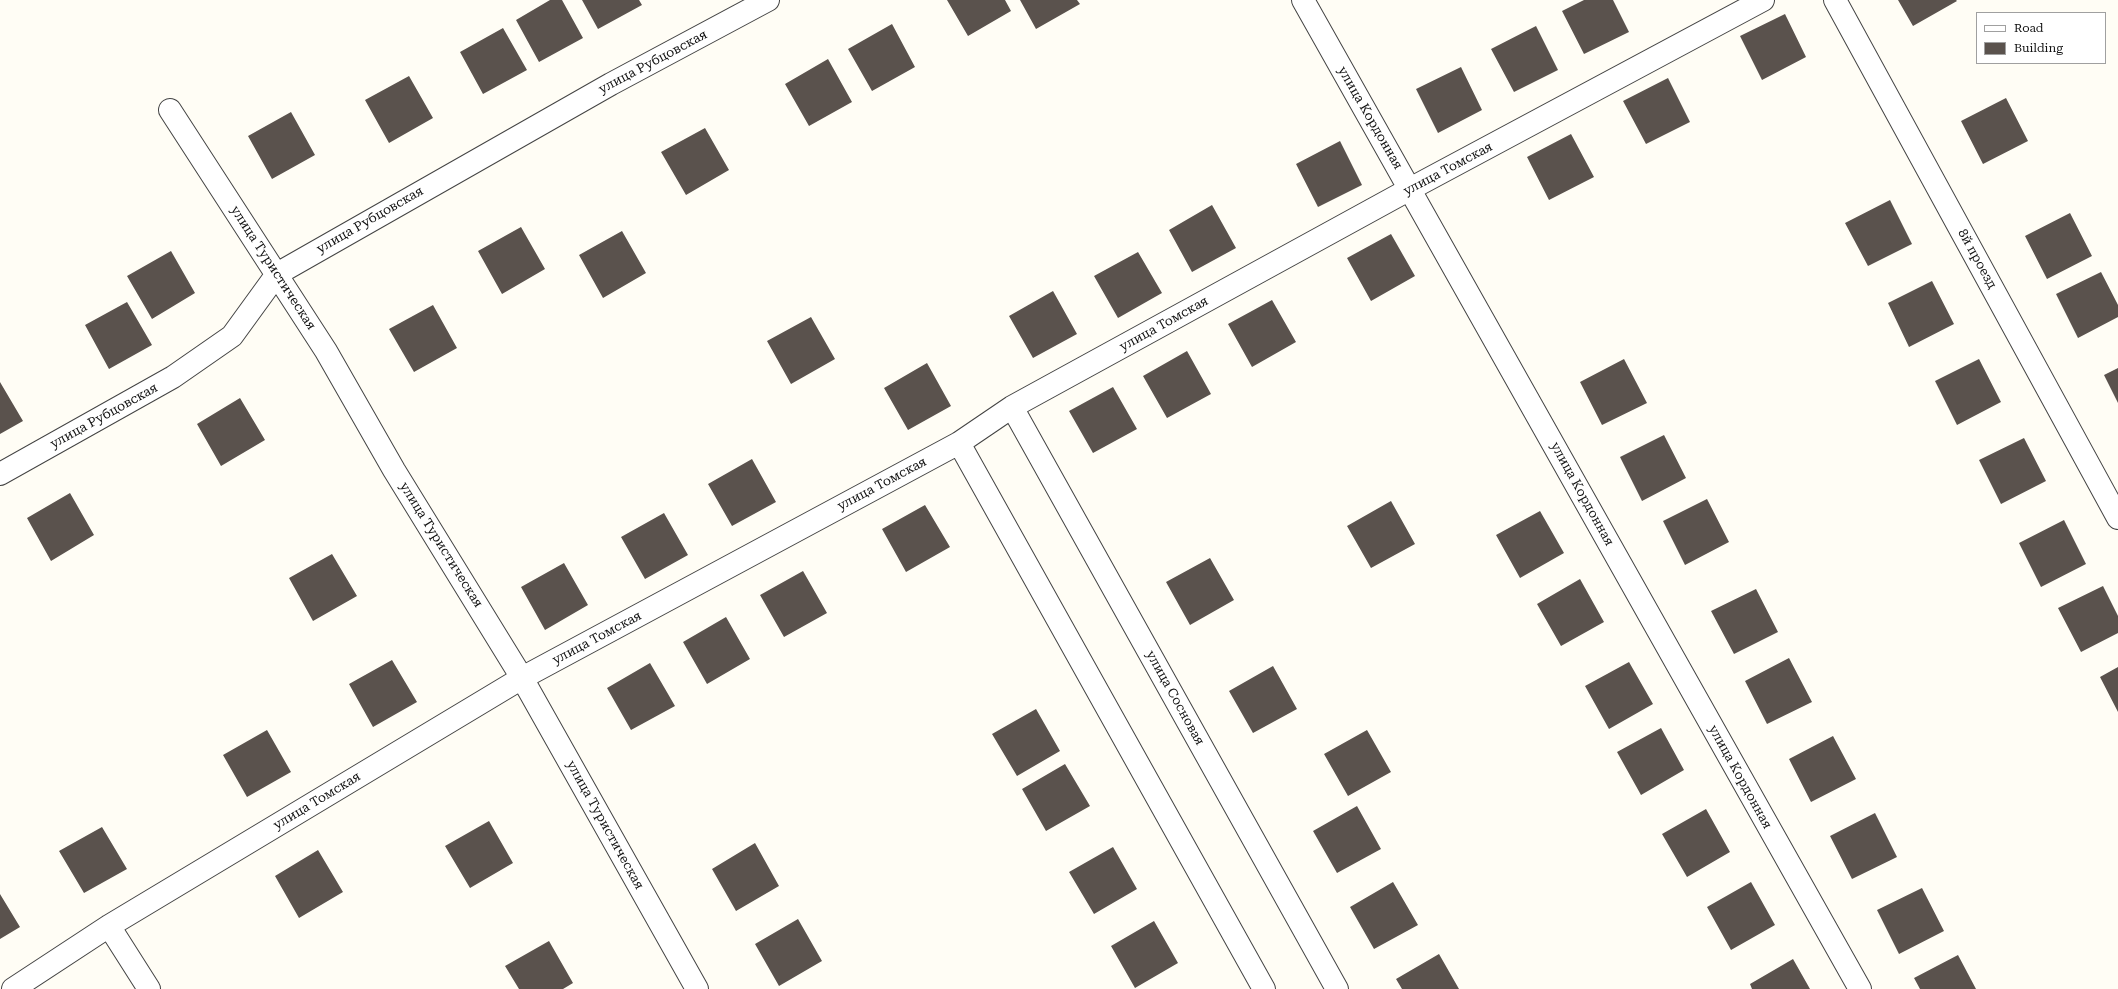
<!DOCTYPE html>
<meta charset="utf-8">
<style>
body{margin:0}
#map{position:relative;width:2118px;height:989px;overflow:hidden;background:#fffdf5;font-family:"Roboto Serif",serif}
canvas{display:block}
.legend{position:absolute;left:1976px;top:12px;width:130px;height:52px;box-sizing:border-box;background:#fff;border:1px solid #a0a0a0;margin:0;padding:5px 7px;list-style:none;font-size:12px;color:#111}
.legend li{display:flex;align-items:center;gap:8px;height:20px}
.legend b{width:20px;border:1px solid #a0a0a0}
</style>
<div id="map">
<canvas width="2118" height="989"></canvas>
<ul class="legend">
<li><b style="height:5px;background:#fff"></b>Road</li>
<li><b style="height:11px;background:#5a524d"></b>Building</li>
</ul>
</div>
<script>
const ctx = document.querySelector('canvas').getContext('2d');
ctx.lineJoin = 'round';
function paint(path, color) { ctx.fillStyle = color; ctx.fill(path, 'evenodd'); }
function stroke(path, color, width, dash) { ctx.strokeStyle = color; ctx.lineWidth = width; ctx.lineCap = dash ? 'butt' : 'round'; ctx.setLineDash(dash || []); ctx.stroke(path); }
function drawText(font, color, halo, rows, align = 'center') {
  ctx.font = font + ' "Roboto Serif",serif'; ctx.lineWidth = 4; ctx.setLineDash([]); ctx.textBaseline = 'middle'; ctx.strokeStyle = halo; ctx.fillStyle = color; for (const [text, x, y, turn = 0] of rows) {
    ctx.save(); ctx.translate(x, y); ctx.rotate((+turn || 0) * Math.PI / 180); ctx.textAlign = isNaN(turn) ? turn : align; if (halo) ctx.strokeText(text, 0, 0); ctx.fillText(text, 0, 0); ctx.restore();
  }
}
paint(new Path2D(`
 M 550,0 L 562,0 L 583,38 L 539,62 L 516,20 Z
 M 582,0 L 639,0 L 642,5 L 598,29 Z
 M 947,0 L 1005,0 L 1011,11 L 968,36 Z
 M 1020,0 L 1077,0 L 1080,4 L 1036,29 Z
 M 1584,0 L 1613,0 L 1629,32 L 1584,54 L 1562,11 Z
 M 1898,0 L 1956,0 L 1957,1 L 1913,26 Z
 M 1785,14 L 1806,57 L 1762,80 L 1740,36 Z
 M 892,24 L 915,67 L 872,91 L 848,49 Z
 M 1536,26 L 1558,70 L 1514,92 L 1491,49 Z
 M 503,28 L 527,70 L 483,94 L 460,52 Z
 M 828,59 L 852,102 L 809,126 L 785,84 Z
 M 1461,67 L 1482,110 L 1438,133 L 1416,89 Z
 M 409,76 L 433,118 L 389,143 L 365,100 Z
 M 1668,78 L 1690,122 L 1646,144 L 1623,101 Z
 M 2006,98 L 2028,141 L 1983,164 L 1961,121 Z
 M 291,112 L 315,155 L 272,179 L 248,136 Z
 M 705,128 L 729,170 L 686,195 L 661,152 Z
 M 1571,134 L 1594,177 L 1549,200 L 1527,157 Z
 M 1340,141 L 1362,185 L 1318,207 L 1296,164 Z
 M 1890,200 L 1912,244 L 1868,266 L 1845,223 Z
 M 1212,205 L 1236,248 L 1192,272 L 1169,230 Z
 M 2070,213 L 2092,256 L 2047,279 L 2025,236 Z
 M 521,227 L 545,269 L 502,294 L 478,251 Z
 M 622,231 L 646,273 L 603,298 L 579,255 Z
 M 1391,234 L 1415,276 L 1371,301 L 1347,258 Z
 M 171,251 L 195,293 L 152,319 L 127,276 Z
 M 1138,252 L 1162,293 L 1118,318 L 1094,276 Z
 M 2101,272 L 2118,305 L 2118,317 L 2078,338 L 2056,294 Z
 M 1932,281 L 1954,324 L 1909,347 L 1888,303 Z
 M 1053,291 L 1077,334 L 1033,358 L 1009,316 Z
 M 1272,300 L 1296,342 L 1252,367 L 1228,324 Z
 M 127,302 L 152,345 L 109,369 L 85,325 Z
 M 433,305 L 457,348 L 414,372 L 389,329 Z
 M 811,317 L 835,359 L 791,384 L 767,341 Z
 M 1187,351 L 1211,394 L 1167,418 L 1143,376 Z
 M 1624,359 L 1647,403 L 1602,425 L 1580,382 Z
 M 1979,359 L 2001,402 L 1957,425 L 1935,381 Z
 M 927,363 L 951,406 L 908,430 L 884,388 Z
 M 2118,368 L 2118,403 L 2104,375 Z
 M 0,382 L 23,421 L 0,434 Z
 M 1113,387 L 1137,429 L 1093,453 L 1069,411 Z
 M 240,398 L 265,440 L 221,466 L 197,424 Z
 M 1664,435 L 1686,478 L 1642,501 L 1620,457 Z
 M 2024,438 L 2046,481 L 2001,504 L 1979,460 Z
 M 752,459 L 776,502 L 732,526 L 708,484 Z
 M 70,493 L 94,535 L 51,561 L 27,518 Z
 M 1707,499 L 1729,542 L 1685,565 L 1663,521 Z
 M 1391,501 L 1415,544 L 1371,568 L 1347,526 Z
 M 925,505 L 950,547 L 906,572 L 882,529 Z
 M 1540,511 L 1564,553 L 1520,578 L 1496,535 Z
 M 664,513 L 688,555 L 645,579 L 621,537 Z
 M 2064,520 L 2086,564 L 2041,587 L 2019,543 Z
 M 332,554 L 357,596 L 313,621 L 289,578 Z
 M 1210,558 L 1234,600 L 1190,625 L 1166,582 Z
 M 564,563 L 588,605 L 545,630 L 521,587 Z
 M 803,571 L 827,613 L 784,637 L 760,595 Z
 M 1580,579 L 1604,622 L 1561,646 L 1537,604 Z
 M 2103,586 L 2118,616 L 2118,633 L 2081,652 L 2058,608 Z
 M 1756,589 L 1778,632 L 1734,654 L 1711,611 Z
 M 726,617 L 750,659 L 707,684 L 683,642 Z
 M 1789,658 L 1812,702 L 1767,724 L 1745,681 Z
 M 392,660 L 417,702 L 373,727 L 349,684 Z
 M 1629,662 L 1653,704 L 1609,729 L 1585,686 Z
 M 650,663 L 675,706 L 631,730 L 607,688 Z
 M 1273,666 L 1297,709 L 1253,733 L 1229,691 Z
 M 2118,667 L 2118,712 L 2100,677 Z
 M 1036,709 L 1060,751 L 1017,776 L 992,734 Z
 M 1661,728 L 1684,770 L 1641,795 L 1617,752 Z
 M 267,730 L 291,772 L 247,797 L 223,755 Z
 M 1367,730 L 1391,772 L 1348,796 L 1324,754 Z
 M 1833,736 L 1856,779 L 1811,802 L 1789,759 Z
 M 1065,764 L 1090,806 L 1046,831 L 1022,789 Z
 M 1357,806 L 1381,849 L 1337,873 L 1313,831 Z
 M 1706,809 L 1730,852 L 1687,877 L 1662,834 Z
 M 1875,813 L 1897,857 L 1852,879 L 1830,836 Z
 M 489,821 L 513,863 L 470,888 L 445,846 Z
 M 102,827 L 127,869 L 84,893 L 59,851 Z
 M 755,843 L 779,886 L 736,911 L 712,869 Z
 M 1113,847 L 1137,889 L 1094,914 L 1069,872 Z
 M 318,850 L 343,892 L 299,918 L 275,876 Z
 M 1393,882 L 1418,925 L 1374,949 L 1350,907 Z
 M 1751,882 L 1775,925 L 1731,950 L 1707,907 Z
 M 1922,888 L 1944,931 L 1899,954 L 1877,910 Z
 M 0,894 L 20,927 L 0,939 Z
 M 798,919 L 822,961 L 779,986 L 755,944 Z
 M 1154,921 L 1178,963 L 1135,988 L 1111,946 Z
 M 549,941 L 573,983 L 563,989 L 519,989 L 505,966 Z
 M 1439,954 L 1459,989 L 1402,989 L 1396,979 Z
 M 1958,955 L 1976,989 L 1920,989 L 1914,978 Z
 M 1793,959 L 1810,989 L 1752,989 L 1750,984 Z`), '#5a524d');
const minor = new Path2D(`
 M 1303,0 L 1860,989
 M 1835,0 L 2118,518
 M 170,110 L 326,351 L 394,470 L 522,678 L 697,989
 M 1012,407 L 1337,989
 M 959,443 L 1264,989
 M 0,474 L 173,377 L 232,336 L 277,274 L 611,84 L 768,0
 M 109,926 L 149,989
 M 13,989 L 109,926 L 522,678 L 959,443 L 1012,407 L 1410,189 L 1763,0`);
stroke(minor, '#444', 24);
stroke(minor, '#fff', 22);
drawText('13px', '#111', '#fff', [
 ["улица Рубцовская",653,62,-28],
 ["улица Кордонная",1370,118,60],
 ["улица Томская",1448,169,-28],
 ["улица Рубцовская",370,220,-30],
 ["8й проезд",1977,259,61],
 ["улица Туристическая",273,268,57],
 ["улица Томская",1164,324,-29],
 ["улица Рубцовская",104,416,-29],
 ["улица Томская",882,484,-28],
 ["улица Кордонная",1582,494,61],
 ["улица Туристическая",441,545,58],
 ["улица Томская",597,638,-28],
 ["улица Сосновая",1175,698,61],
 ["улица Кордонная",1740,777,61],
 ["улица Томская",317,801,-31],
 ["улица Туристическая",605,825,61]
]);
</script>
